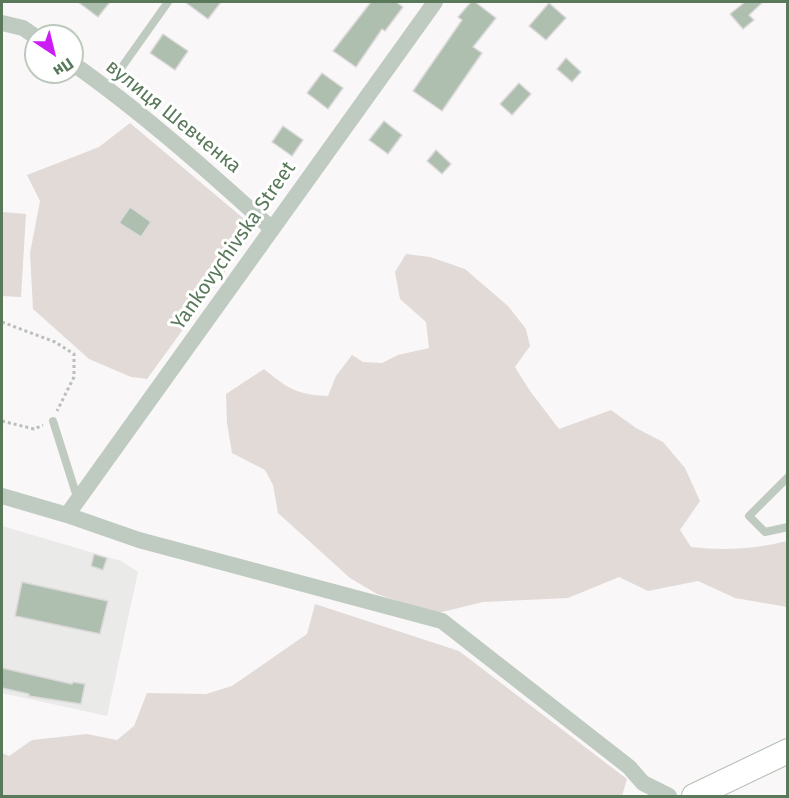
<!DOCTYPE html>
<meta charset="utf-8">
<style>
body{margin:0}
#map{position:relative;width:789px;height:798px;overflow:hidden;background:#faf7f8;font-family:"Fira Sans",sans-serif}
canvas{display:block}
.frame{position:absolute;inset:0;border:3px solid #59795a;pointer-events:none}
.north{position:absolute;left:24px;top:24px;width:60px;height:60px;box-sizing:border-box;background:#fff;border:2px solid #bdc9bd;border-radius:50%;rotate:145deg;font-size:16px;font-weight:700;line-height:24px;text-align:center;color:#59795a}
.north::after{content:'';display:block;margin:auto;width:21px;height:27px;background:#cc1df4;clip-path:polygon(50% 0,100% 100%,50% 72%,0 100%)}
</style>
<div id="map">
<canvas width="789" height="798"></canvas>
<div class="frame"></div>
<div class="north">Пн</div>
</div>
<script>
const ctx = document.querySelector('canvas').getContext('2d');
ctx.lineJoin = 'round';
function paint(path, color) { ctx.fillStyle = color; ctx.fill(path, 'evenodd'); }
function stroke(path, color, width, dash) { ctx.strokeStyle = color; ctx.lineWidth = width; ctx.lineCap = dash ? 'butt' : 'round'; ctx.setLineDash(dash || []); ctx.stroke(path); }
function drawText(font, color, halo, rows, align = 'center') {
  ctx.font = font + ' "Fira Sans",sans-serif'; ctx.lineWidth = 6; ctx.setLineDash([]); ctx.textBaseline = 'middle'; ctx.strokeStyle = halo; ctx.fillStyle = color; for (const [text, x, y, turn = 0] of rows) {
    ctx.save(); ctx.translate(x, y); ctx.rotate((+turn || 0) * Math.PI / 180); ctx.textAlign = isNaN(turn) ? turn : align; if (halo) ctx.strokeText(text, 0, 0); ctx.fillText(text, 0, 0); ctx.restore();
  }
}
paint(new Path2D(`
 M 2,526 L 121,561 L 138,572 L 107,716 L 2,693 Z`), '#eaeae9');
paint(new Path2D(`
 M 130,123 L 256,229 L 147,379 L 131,377 L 89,359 L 33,309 L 30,253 L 40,201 L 27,175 L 99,147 Z
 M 2,212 L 26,214 L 21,297 L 2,296 Z
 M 406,254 L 430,257 L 465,269 L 508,306 L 526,329 L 530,346 L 515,367 L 530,391 L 559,429 L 611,410 L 636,428 L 663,442 L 685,468 L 700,501 L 680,530 L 691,547 C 723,551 757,549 787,541 L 787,607 L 735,598 L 698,581 L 648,591 L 619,577 L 568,598 L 483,602 L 434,614 L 377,594 L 350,578 L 278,513 L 273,485 L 265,470 L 232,453 L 227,423 L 226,394 L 264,369 C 287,388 297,395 328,396 L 336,376 L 352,355 L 363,362 L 382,363 L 398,355 L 429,348 L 426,322 L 400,299 L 395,272 Z
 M 315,604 L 459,651 L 627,779 L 622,796 L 2,796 L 2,753 L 9,756 L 32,740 L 87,734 L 117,740 L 134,726 L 147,693 L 206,694 L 232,686 L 307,634 Z`), '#e2dad7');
const building = new Path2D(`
 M 78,2 L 110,2 L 98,17 Z
 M 185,2 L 221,2 L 208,19 Z
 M 371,2 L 396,2 L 403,7 L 385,31 L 382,29 L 356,67 L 333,51 Z
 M 471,2 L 475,2 L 496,18 L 473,47 L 482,53 L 442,111 L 413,91 L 462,20 L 458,17 Z
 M 745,2 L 763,2 L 749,15 L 754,20 L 743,29 L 730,14 Z
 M 549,3 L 566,18 L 546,40 L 529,26 Z
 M 163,34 L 188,51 L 175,70 L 150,53 Z
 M 566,58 L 581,72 L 572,82 L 557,69 Z
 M 322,73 L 343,88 L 328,109 L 307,93 Z
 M 519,83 L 531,94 L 512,115 L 500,104 Z
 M 384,121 L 402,135 L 388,154 L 369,140 Z
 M 283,126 L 303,140 L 292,156 L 272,142 Z
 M 436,150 L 451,164 L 442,174 L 427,161 Z
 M 130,207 L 151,222 L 141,237 L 119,223 Z
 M 94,554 L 107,558 L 103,570 L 91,566 Z
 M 22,582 L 108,601 L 100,634 L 15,616 Z
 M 2,668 L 72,684 L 73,682 L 85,684 L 81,704 L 29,696 L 29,694 L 2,688 Z`);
paint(building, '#afbfaf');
stroke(building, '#dbd9da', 1.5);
const secondary = new Path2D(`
 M 694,796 L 788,751`);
stroke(secondary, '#b4c0b4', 26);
stroke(new Path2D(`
 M 2,322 L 55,342 L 74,354 L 74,377 L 57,411
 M 2,421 L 34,429 L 43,425`), '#b8c0b8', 3, [3, 3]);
stroke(new Path2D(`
 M 107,88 L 168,2
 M 53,421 L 78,500
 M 788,477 L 749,516 L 765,532 L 788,527`), '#bfcac0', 8);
stroke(new Path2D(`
 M 2,23 L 23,28 L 36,37
 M 72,63 C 143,113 208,171 272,229
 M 2,496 L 67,515 L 139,540 L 442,621 L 629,767 L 643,783 L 669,796
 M 67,515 L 435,2`), '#bfcac0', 16);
stroke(secondary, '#fff', 24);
drawText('20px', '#59795a', '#fff', [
 ["вулиця Шевченка",173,117,39],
 ["Yankovychivska Street",234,246,-55]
]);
</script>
